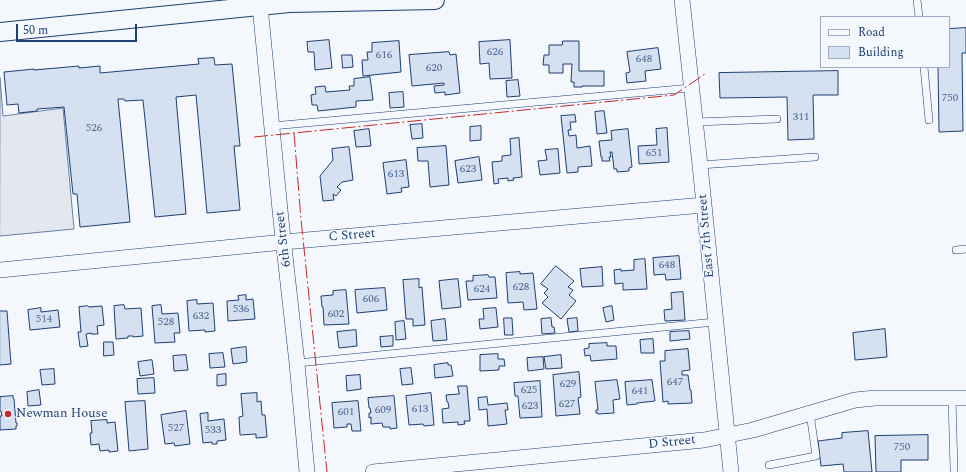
<!DOCTYPE html>
<style>
body{margin:0}
#map{position:relative;width:966px;height:472px;overflow:hidden;background:#f4f7fb;font-family:Spectral,serif}
canvas{display:block}
.legend{position:absolute;left:820px;top:16px;width:130px;height:52px;box-sizing:border-box;background:#f4f7fb;border:1px solid #9eadc5;margin:0;padding:5px 7px;list-style:none;font-size:12px;color:#1d3f73}
.legend li{display:flex;align-items:center;gap:8px;height:20px}
.legend b{width:20px;border:1px solid #9eadc5}
.scale{position:absolute;left:16px;top:24px;width:121px;height:18px;box-sizing:border-box;border:2px solid #1d3f73;border-top:0;padding-left:5px;font-size:12px;line-height:14px;white-space:nowrap;color:#1d3f73;-webkit-text-stroke:3px #f4f7fb;paint-order:stroke}
</style>
<div id="map">
<canvas width="966" height="472"></canvas>
<ul class="legend">
<li><b style="height:5px;background:#f4f7fb"></b>Road</li>
<li><b style="height:11px;background:#d5e0f0"></b>Building</li>
</ul>
<div class="scale">50 m</div>
</div>
<script>
const ctx = document.querySelector('canvas').getContext('2d');
ctx.lineJoin = 'round';
function paint(path, color) { ctx.fillStyle = color; ctx.fill(path, 'evenodd'); }
function stroke(path, color, width, dash) { ctx.strokeStyle = color; ctx.lineWidth = width; ctx.lineCap = dash ? 'butt' : 'round'; ctx.setLineDash(dash || []); ctx.stroke(path); }
function drawText(font, color, halo, rows, align = 'center') {
  ctx.font = font + ' Spectral,serif'; ctx.lineWidth = 3; ctx.setLineDash([]); ctx.textBaseline = 'middle'; ctx.strokeStyle = halo; ctx.fillStyle = color; for (const [text, x, y, turn = 0] of rows) {
    ctx.save(); ctx.translate(x, y); ctx.rotate((+turn || 0) * Math.PI / 180); ctx.textAlign = isNaN(turn) ? turn : align; if (halo) ctx.strokeText(text, 0, 0); ctx.fillText(text, 0, 0); ctx.restore();
  }
}
const parking = new Path2D(`
 M 0,78 L 3,116 L 63,108 L 74,229 L 0,236 Z`);
paint(parking, '#e3e8f0');
stroke(parking, '#687fa3', 1);
const building = new Path2D(`
 M 966,28 L 966,53 L 962,53 L 963,131 L 939,132 L 938,67 L 949,67 L 949,29 Z
 M 329,40 L 332,68 L 315,70 L 314,52 L 308,52 L 307,42 Z
 M 510,40 L 512,78 L 490,79 L 489,63 L 480,64 L 479,42 Z
 M 399,41 L 401,72 L 363,76 L 362,60 L 368,60 L 367,52 L 372,52 L 372,43 Z
 M 563,41 L 579,41 L 579,71 L 604,71 L 604,86 L 582,86 L 582,87 L 574,87 L 574,82 L 571,82 L 572,64 L 563,64 L 563,73 L 549,73 L 549,65 L 543,65 L 544,55 L 549,55 L 549,45 L 562,45 Z
 M 658,48 L 661,69 L 645,71 L 646,81 L 627,83 L 626,73 L 630,72 L 627,52 Z
 M 449,52 L 450,55 L 456,54 L 460,93 L 445,95 L 445,92 L 435,93 L 434,86 L 444,85 L 444,83 L 412,86 L 409,55 Z
 M 342,55 L 352,55 L 353,67 L 343,68 Z
 M 214,58 L 215,65 L 232,64 L 240,146 L 234,146 L 240,210 L 207,213 L 196,95 L 176,97 L 186,214 L 155,217 L 143,100 L 125,101 L 124,99 L 118,99 L 130,222 L 80,227 L 77,194 L 73,194 L 64,107 L 37,109 L 37,111 L 19,113 L 18,104 L 7,105 L 4,72 L 34,69 L 34,70 L 79,66 L 79,68 L 100,66 L 100,73 L 199,64 L 198,59 Z
 M 838,71 L 838,95 L 813,95 L 814,139 L 788,140 L 787,97 L 720,98 L 719,73 Z
 M 370,77 L 373,100 L 356,101 L 356,107 L 318,111 L 317,105 L 312,105 L 311,95 L 316,94 L 315,87 L 325,86 L 326,92 L 350,90 L 349,86 L 354,86 L 354,79 Z
 M 518,80 L 520,96 L 507,97 L 506,81 Z
 M 403,92 L 404,107 L 390,108 L 389,93 Z
 M 604,111 L 607,133 L 597,134 L 595,112 Z
 M 575,115 L 576,122 L 570,122 L 571,130 L 568,130 L 569,136 L 576,135 L 577,148 L 590,146 L 592,166 L 578,167 L 578,172 L 567,173 L 561,116 Z
 M 422,124 L 423,138 L 412,139 L 410,125 Z
 M 481,126 L 481,140 L 470,141 L 470,127 Z
 M 667,128 L 669,162 L 639,164 L 638,146 L 657,145 L 656,129 Z
 M 369,129 L 371,146 L 356,147 L 354,131 Z
 M 628,129 L 632,167 L 629,168 L 629,171 L 617,172 L 617,169 L 614,169 L 612,152 L 610,152 L 611,157 L 609,157 L 610,161 L 602,161 L 602,157 L 601,157 L 599,141 L 612,140 L 611,131 Z
 M 519,138 L 522,177 L 513,178 L 514,180 L 508,181 L 508,178 L 498,179 L 499,183 L 494,184 L 492,162 L 502,161 L 502,156 L 511,155 L 510,139 Z
 M 446,146 L 449,185 L 430,187 L 428,161 L 418,161 L 417,148 Z
 M 349,147 L 353,180 L 342,182 L 337,187 L 341,190 L 336,196 L 333,194 L 334,200 L 323,201 L 320,176 L 333,160 L 332,149 Z
 M 558,149 L 560,173 L 540,175 L 538,161 L 547,160 L 545,150 Z
 M 479,157 L 482,180 L 458,183 L 455,161 Z
 M 406,160 L 409,187 L 401,188 L 402,192 L 387,194 L 383,163 Z
 M 679,256 L 681,279 L 666,280 L 665,274 L 654,275 L 653,258 Z
 M 645,259 L 647,289 L 623,290 L 623,283 L 615,284 L 614,270 L 621,269 L 621,271 L 634,270 L 634,260 Z
 M 556,266 L 574,281 L 568,287 L 573,290 L 569,295 L 576,301 L 561,319 L 542,303 L 548,297 L 544,293 L 548,289 L 541,284 Z
 M 602,267 L 603,286 L 582,287 L 580,269 Z
 M 520,272 L 520,274 L 533,273 L 537,309 L 524,310 L 523,302 L 508,303 L 506,273 Z
 M 488,275 L 489,277 L 495,277 L 497,298 L 468,300 L 466,281 L 473,281 L 473,276 Z
 M 419,279 L 419,288 L 422,287 L 425,325 L 413,326 L 413,319 L 406,319 L 403,280 Z
 M 458,279 L 461,307 L 442,309 L 439,281 Z
 M 385,288 L 387,310 L 357,313 L 355,290 Z
 M 346,290 L 349,324 L 324,325 L 323,307 L 322,307 L 321,296 L 333,295 L 333,291 Z
 M 683,292 L 685,320 L 665,321 L 664,310 L 672,309 L 671,293 Z
 M 246,295 L 246,300 L 253,299 L 255,319 L 228,321 L 227,301 L 239,300 L 238,296 Z
 M 197,300 L 197,304 L 213,303 L 215,331 L 205,332 L 205,330 L 189,331 L 187,301 Z
 M 124,305 L 125,309 L 141,308 L 143,336 L 133,337 L 133,336 L 128,336 L 128,338 L 116,339 L 114,306 Z
 M 161,305 L 162,314 L 178,313 L 180,333 L 174,333 L 175,342 L 155,343 L 152,306 Z
 M 88,306 L 89,307 L 102,306 L 104,325 L 97,326 L 98,334 L 91,334 L 91,333 L 86,334 L 88,346 L 80,347 L 78,332 L 81,332 L 79,307 Z
 M 612,306 L 614,320 L 606,322 L 603,308 Z
 M 41,308 L 41,312 L 58,310 L 60,327 L 30,330 L 28,310 Z
 M 496,308 L 498,327 L 480,329 L 479,319 L 484,319 L 483,309 Z
 M 0,311 L 7,311 L 11,364 L 0,365 Z
 M 504,318 L 512,318 L 513,335 L 505,335 Z
 M 551,318 L 552,327 L 554,327 L 555,333 L 542,334 L 541,319 Z
 M 577,318 L 578,331 L 569,332 L 567,319 Z
 M 445,319 L 447,340 L 433,341 L 431,321 Z
 M 404,321 L 406,339 L 396,340 L 395,322 Z
 M 885,329 L 887,357 L 855,360 L 853,333 Z
 M 356,330 L 357,346 L 339,348 L 337,332 Z
 M 689,331 L 690,339 L 670,341 L 670,332 Z
 M 393,336 L 393,346 L 381,347 L 380,337 Z
 M 653,339 L 654,353 L 641,353 L 640,340 Z
 M 104,342 L 113,342 L 114,355 L 104,356 Z
 M 607,343 L 607,346 L 616,346 L 617,359 L 591,361 L 590,355 L 585,356 L 584,349 L 589,348 L 589,344 Z
 M 246,347 L 247,362 L 233,364 L 231,349 Z
 M 688,349 L 690,370 L 682,371 L 682,375 L 688,375 L 690,390 L 691,390 L 692,403 L 668,404 L 668,401 L 663,402 L 660,361 L 665,361 L 665,351 Z
 M 223,353 L 225,367 L 210,368 L 209,354 Z
 M 498,354 L 498,359 L 504,359 L 505,366 L 499,366 L 499,370 L 480,371 L 480,355 Z
 M 186,355 L 188,370 L 174,371 L 173,356 Z
 M 561,355 L 562,368 L 546,369 L 544,357 Z
 M 543,357 L 544,369 L 528,371 L 527,358 Z
 M 152,360 L 154,374 L 140,376 L 138,362 Z
 M 448,363 L 448,365 L 451,365 L 453,376 L 435,378 L 434,365 Z
 M 411,368 L 413,384 L 402,385 L 400,369 Z
 M 54,369 L 55,384 L 42,385 L 40,370 Z
 M 579,372 L 581,397 L 578,398 L 580,414 L 556,416 L 553,375 Z
 M 226,374 L 226,385 L 217,386 L 217,375 Z
 M 360,375 L 361,389 L 347,391 L 346,376 Z
 M 154,378 L 155,393 L 138,394 L 137,379 Z
 M 617,380 L 620,399 L 613,400 L 614,413 L 598,414 L 598,413 L 596,413 L 596,410 L 598,410 L 595,382 Z
 M 652,380 L 655,401 L 637,403 L 637,404 L 627,405 L 625,382 Z
 M 540,381 L 542,417 L 520,418 L 518,396 L 515,396 L 514,383 Z
 M 458,386 L 467,386 L 470,421 L 464,421 L 465,424 L 458,425 L 458,422 L 443,423 L 442,409 L 449,408 L 448,402 L 447,402 L 446,395 L 459,394 Z
 M 39,390 L 41,405 L 28,406 L 27,392 Z
 M 257,393 L 257,402 L 261,401 L 262,415 L 265,415 L 267,437 L 256,438 L 256,434 L 240,435 L 239,417 L 243,416 L 241,394 Z
 M 431,393 L 434,425 L 424,426 L 423,424 L 409,425 L 406,396 Z
 M 13,396 L 13,398 L 14,399 L 16,423 L 17,423 L 17,426 L 16,426 L 16,429 L 0,430 L 0,416 L 2,416 L 1,411 L 0,411 L 0,397 Z
 M 394,396 L 397,428 L 390,429 L 390,427 L 383,427 L 382,423 L 371,424 L 371,417 L 369,418 L 369,413 L 371,413 L 370,408 L 369,408 L 368,398 Z
 M 487,397 L 488,405 L 507,403 L 508,410 L 505,410 L 507,424 L 488,426 L 487,409 L 479,410 L 478,398 Z
 M 145,401 L 148,449 L 129,451 L 125,402 Z
 M 358,401 L 361,431 L 352,431 L 351,424 L 347,424 L 347,427 L 334,428 L 332,403 Z
 M 186,411 L 190,444 L 175,446 L 174,443 L 165,444 L 161,415 Z
 M 208,413 L 208,421 L 224,419 L 226,440 L 217,441 L 217,444 L 212,444 L 212,442 L 203,443 L 200,414 Z
 M 107,420 L 107,423 L 115,422 L 118,451 L 109,452 L 109,450 L 100,451 L 99,444 L 91,445 L 90,433 L 92,433 L 91,421 Z
 M 868,431 L 872,472 L 844,472 L 843,464 L 821,466 L 818,441 L 842,438 L 842,433 Z
 M 928,435 L 928,460 L 901,460 L 901,472 L 876,472 L 875,436 Z`);
paint(building, '#d5e0f0');
stroke(building, '#1d3f73', 1);
const service = new Path2D(`
 M 917,0 L 919,17
 M 924,67 L 929,120
 M 695,122 L 777,119
 M 272,126 L 691,88
 M 700,165 L 815,157
 M 956,250 L 966,249
 M 297,363 L 715,322
 M 952,398 L 954,470
 M 769,465 L 816,456 L 810,413`);
const minor = new Path2D(`
 M 682,0 L 700,165 L 731,472
 M 260,6 L 281,220 L 297,363 L 307,472
 M 0,270 L 284,242 L 704,205
 M 373,472 L 704,440 L 753,430 L 855,400 L 875,398 L 966,398`);
const tertiary = new Path2D(`
 M 0,32 L 289,3 L 435,0`);
stroke(service, '#1d3f73', 8);
stroke(minor, '#1d3f73', 16);
stroke(tertiary, '#1d3f73', 20);
stroke(service, '#f4f7fb', 7);
stroke(minor, '#f4f7fb', 15);
stroke(tertiary, '#f4f7fb', 18);
stroke(new Path2D(`
 M 294,133 L 301,219 L 327,472
 M 254,137 L 674,95 L 705,74`), '#c62828', 1, [14, 3, 2, 3]);
for (const [x, y, r, color] of [
 [8,414,4,"#c62828"]
]) { const dot = new Path2D(); dot.arc(x, y, r, 0, 2 * Math.PI); ctx.fillStyle = color; ctx.fill(dot); stroke(dot, '#f4f7fb', 1.5); }
drawText('11px', '#4b6792', null, [
 ["626",495,53],
 ["616",384,56],
 ["648",644,60],
 ["620",434,69],
 ["750",950,99],
 ["311",801,118],
 ["526",94,129],
 ["651",654,154],
 ["623",468,170],
 ["613",396,175],
 ["648",667,266],
 ["628",521,288],
 ["624",482,290],
 ["606",371,300],
 ["536",241,310],
 ["602",336,315],
 ["632",201,317],
 ["514",44,320],
 ["528",166,323],
 ["647",675,383],
 ["629",568,385],
 ["625",529,391],
 ["641",640,392],
 ["627",567,405],
 ["623",530,407],
 ["613",420,410],
 ["609",383,411],
 ["601",346,413],
 ["527",176,429],
 ["533",213,431],
 ["750",902,448]
]);
drawText('13px', '#1d3f73', '#f4f7fb', [
 ["C Street",352,236,-5],
 ["East 7th Street",707,236,-95],
 ["6th Street",284,239,-97],
 ["D Street",672,443,-6]
]);
drawText('13px', '#1d3f73', '#f4f7fb', [
 ["Newman House",16,414]
], 'left');
</script>
